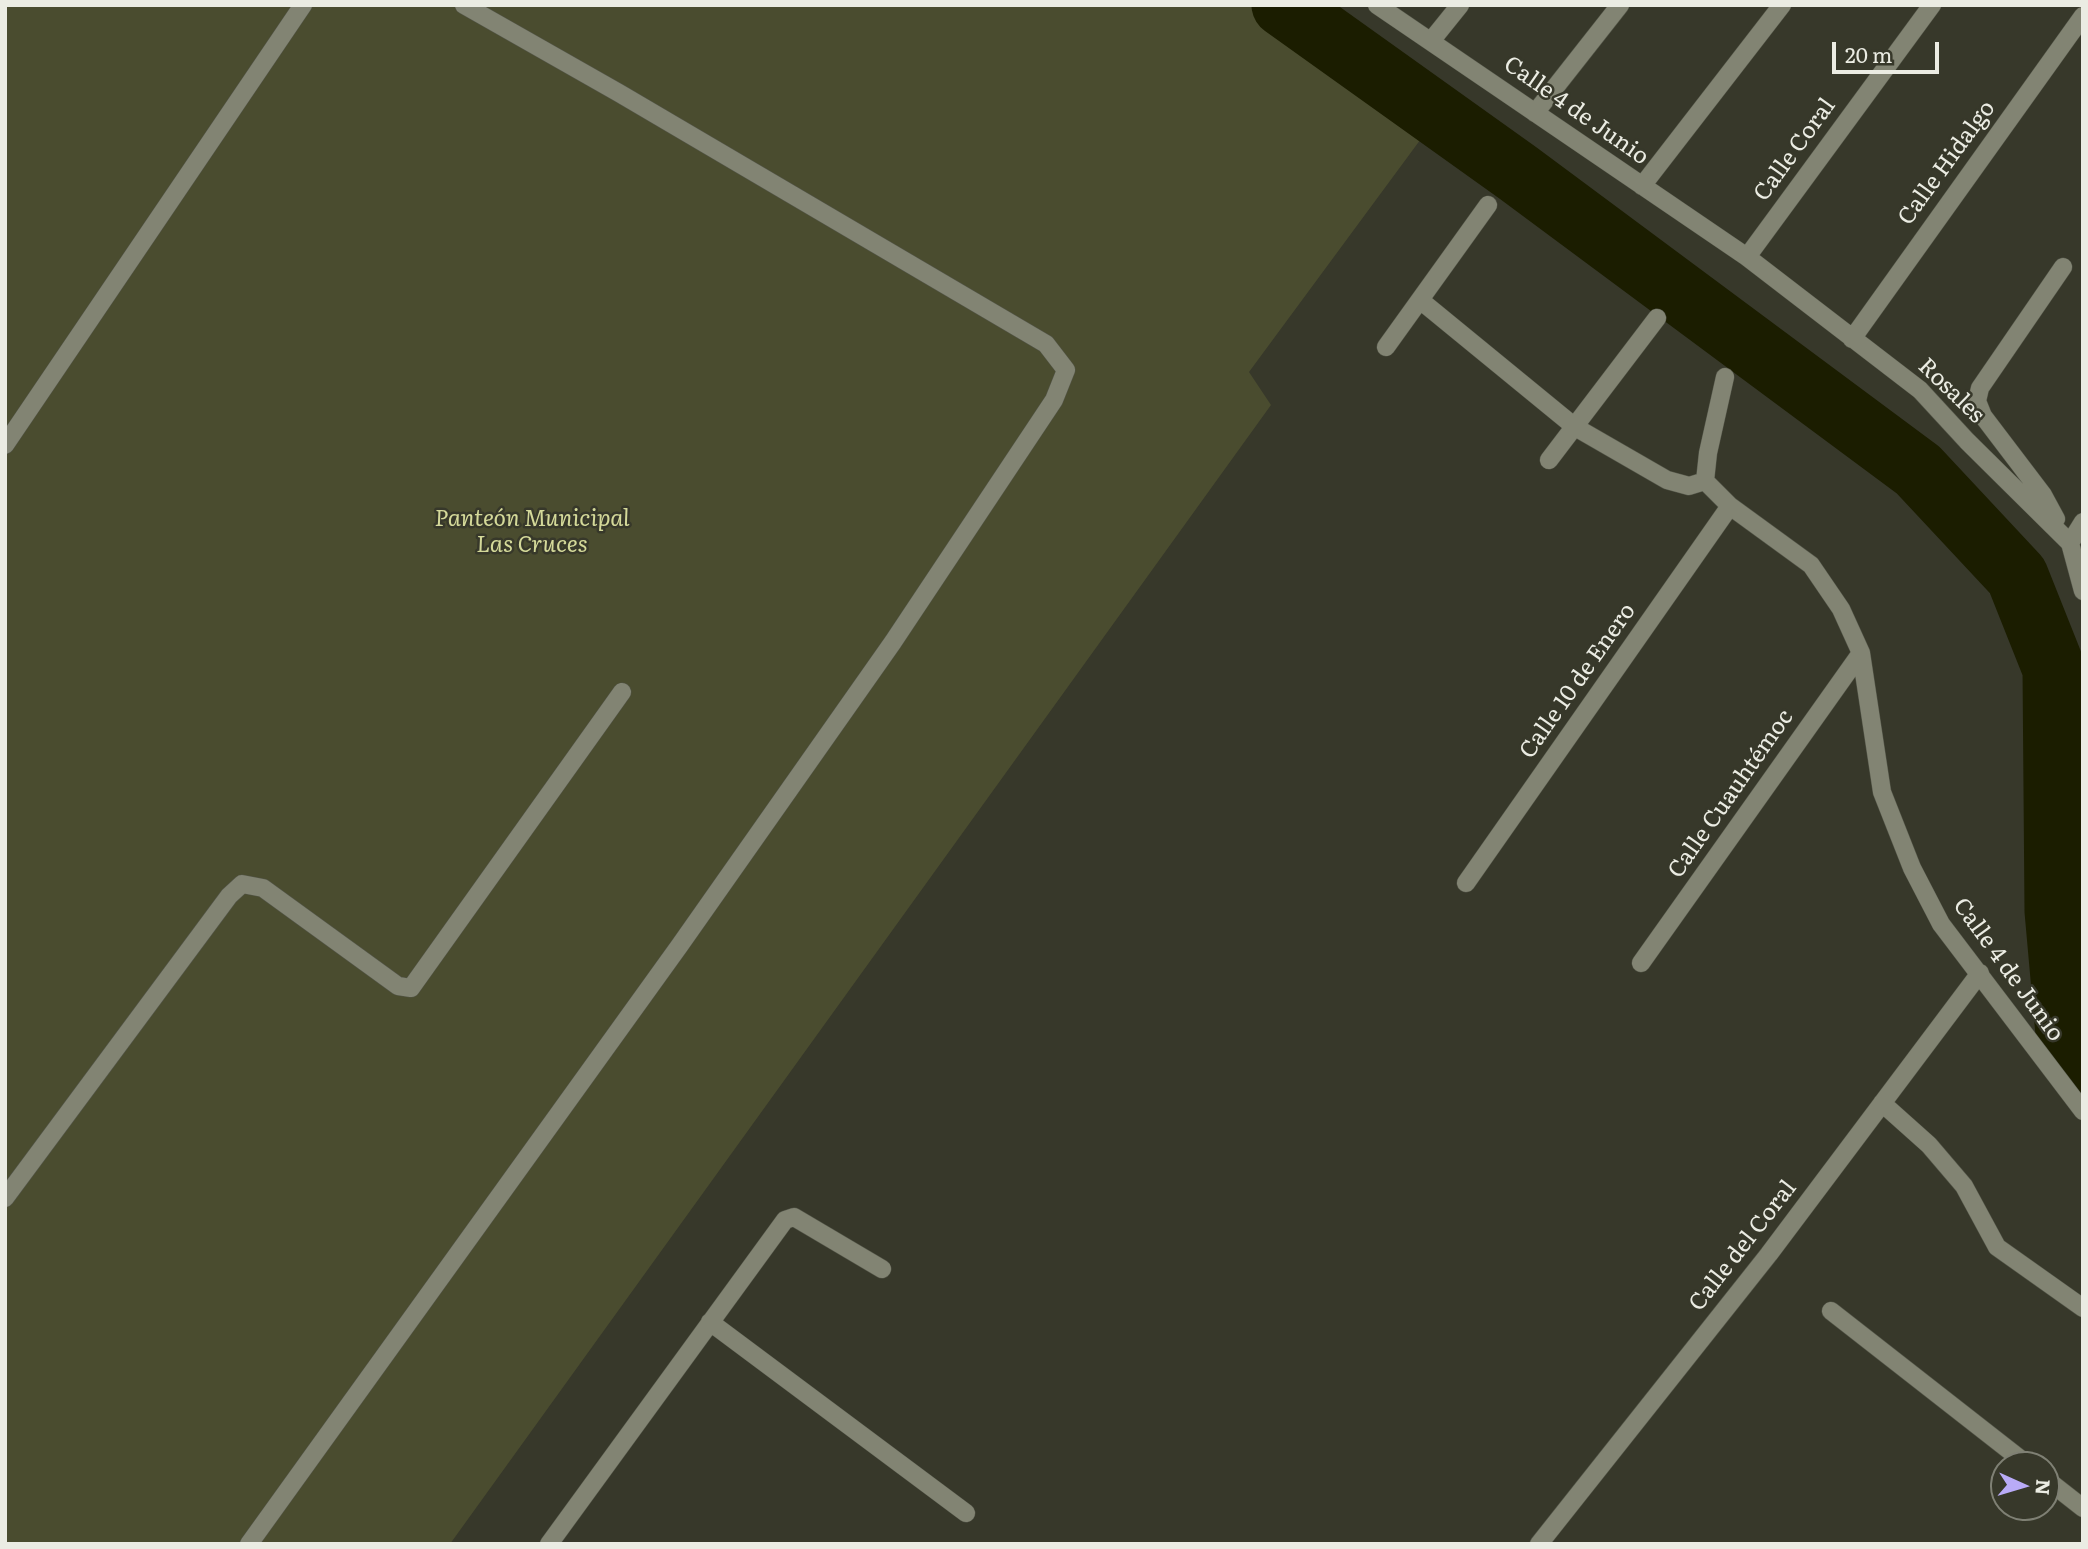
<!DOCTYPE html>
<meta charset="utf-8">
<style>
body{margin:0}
#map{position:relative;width:2088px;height:1549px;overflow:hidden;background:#37382a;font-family:Literata,serif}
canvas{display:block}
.frame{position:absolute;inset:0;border:7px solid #ebece3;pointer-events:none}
.north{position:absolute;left:1990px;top:1451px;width:70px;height:70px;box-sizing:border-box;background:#37382a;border:2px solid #7f8074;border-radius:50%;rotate:94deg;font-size:19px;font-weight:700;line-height:28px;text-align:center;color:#ebece3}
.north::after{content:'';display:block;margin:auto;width:24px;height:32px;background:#b9abf7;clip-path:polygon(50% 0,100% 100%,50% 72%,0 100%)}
.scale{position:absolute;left:1832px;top:42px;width:107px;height:32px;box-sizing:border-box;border:4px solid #ebece3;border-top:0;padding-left:9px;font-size:21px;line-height:24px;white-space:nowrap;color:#ebece3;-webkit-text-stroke:5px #37382a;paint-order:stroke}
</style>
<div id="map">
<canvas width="2088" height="1549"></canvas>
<div class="frame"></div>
<div class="north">N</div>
<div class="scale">20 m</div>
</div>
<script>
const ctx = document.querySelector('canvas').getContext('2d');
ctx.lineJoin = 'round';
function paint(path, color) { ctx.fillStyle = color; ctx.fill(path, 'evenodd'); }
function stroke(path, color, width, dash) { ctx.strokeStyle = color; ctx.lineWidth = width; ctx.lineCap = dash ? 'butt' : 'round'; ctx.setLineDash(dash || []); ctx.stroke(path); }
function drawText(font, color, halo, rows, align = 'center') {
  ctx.font = font + ' Literata,serif'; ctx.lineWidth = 5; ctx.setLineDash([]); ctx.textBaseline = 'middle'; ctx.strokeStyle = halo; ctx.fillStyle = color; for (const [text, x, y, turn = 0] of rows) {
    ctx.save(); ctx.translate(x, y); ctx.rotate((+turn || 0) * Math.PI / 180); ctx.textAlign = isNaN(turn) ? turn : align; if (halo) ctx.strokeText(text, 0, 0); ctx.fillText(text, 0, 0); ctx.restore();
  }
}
paint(new Path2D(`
 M 5,5 L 1256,5 L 1429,128 L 1249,372 L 1271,405 L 450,1544 L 5,1544 Z`), '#4a4c2f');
stroke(new Path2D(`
 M 1283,5 L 1518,173 L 1918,470 L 2017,576 L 2054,669 L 2056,911 L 2068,1045 L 2083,1062`), '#1b1d00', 63);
const minor = new Path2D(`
 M 1377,5 L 1747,257 L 1920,390 L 1967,441 L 2070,543 L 2083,591
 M 1431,41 L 1460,5
 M 1535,113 L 1620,5
 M 1642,186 L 1782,5
 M 1747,257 L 1932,5
 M 1420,300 L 1575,427 L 1667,480 L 1689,486 L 1705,481
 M 1852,339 L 2083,16
 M 1386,347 L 1488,205
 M 1725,377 L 1708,453 L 1705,481 L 1730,506 L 1811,565 L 1841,609 L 1861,653 L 1882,792 L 1912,868 L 1941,924 L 2083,1111
 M 5,445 L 303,5
 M 1549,460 L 1657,318
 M 2056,519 L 2043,495 L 1983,416 L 1977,401 L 1980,388 L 2063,267
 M 2070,543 L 2083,522
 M 1466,883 L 1730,506
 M 1641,963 L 1861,653
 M 1882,1103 L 1929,1145 L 1964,1186 L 1997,1247 L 2083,1308
 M 5,1198 L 229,896 L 242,884 L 263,888 L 398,986 L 411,988 L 622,692
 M 1831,1311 L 2028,1465
 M 710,1322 L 966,1513
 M 2046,1479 L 2083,1508
 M 249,1544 L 680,945 L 893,642 L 1054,400 L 1066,370 L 1046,344 L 619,93 L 464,5
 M 549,1544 L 785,1220 L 794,1217 L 882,1269
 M 1539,1544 L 1769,1254 L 1980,973`);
stroke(minor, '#535548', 19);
stroke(minor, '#828473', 18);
drawText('23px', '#ebece3', '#37382a', [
 ["Calle 4 de Junio",1576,111,35],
 ["Calle Coral",1795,150,-54],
 ["Calle Hidalgo",1947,163,-54],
 ["Rosales",1951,391,44],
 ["Calle 10 de Enero",1578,681,-55],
 ["Calle Cuauhtémoc",1731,794,-55],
 ["Calle 4 de Junio",2008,970,54],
 ["Calle del Coral",1743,1246,-52]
]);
drawText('italic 23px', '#d4d999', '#37382a', [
 ["Panteón Municipal",532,519],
 ["Las Cruces",532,545]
]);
</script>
